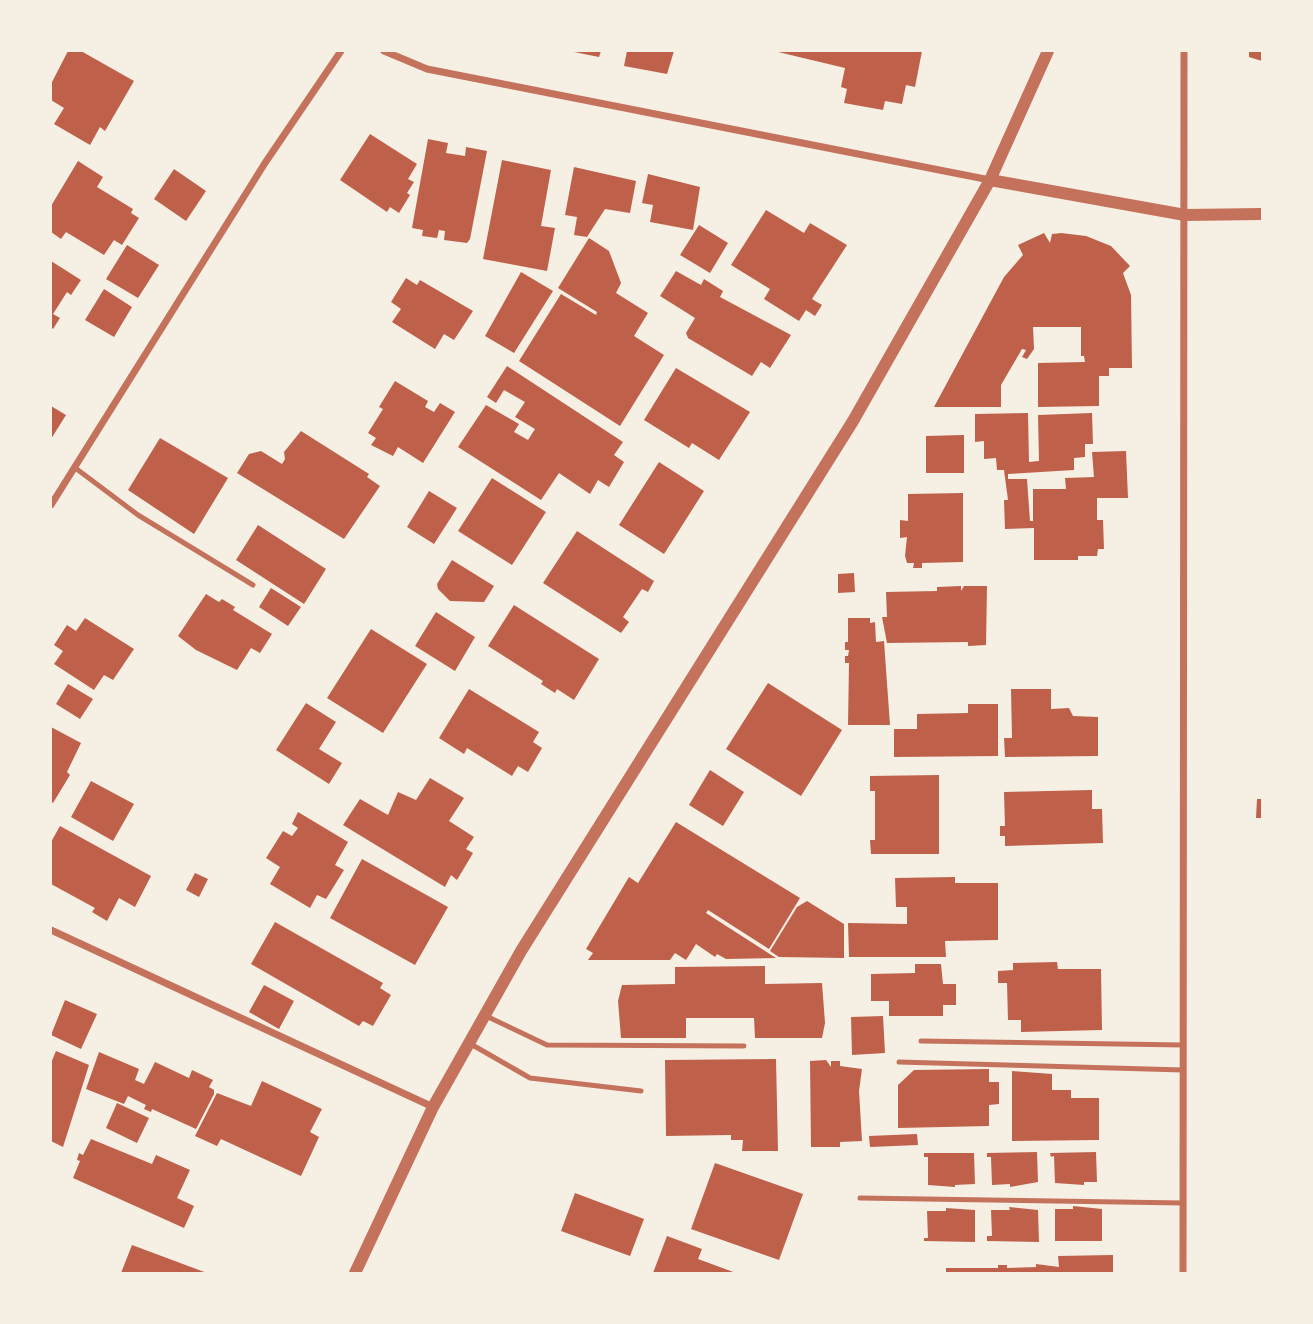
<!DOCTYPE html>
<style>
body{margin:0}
#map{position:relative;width:1313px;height:1324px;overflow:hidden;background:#f6efe4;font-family:Montserrat,sans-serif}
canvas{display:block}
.frame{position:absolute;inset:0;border:52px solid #f6efe4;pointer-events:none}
</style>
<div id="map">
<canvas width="1313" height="1324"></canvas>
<div class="frame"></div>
</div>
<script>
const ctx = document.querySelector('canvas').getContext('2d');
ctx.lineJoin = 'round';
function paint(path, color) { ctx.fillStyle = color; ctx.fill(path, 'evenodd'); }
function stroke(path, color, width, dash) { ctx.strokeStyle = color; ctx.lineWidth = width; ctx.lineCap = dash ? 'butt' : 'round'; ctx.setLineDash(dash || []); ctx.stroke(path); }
paint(new Path2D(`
 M 68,51 L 81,51 L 134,81 L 105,131 L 100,127 L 90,145 L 54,124 L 64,108 L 51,100 L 51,84 Z
 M 569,51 L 601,51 L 599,57 Z
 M 627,51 L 674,51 L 667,74 L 624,66 Z
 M 774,51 L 922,51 L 915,87 L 906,85 L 902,104 L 885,101 L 883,110 L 844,103 L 847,89 L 841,87 L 845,68 Z
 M 1249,51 L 1262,51 L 1262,61 L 1249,57 Z
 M 370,134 L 417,164 L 408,179 L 414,182 L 407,193 L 410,195 L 399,213 L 390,207 L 387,212 L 340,180 Z
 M 428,139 L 448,143 L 446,153 L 465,156 L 466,147 L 487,151 L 470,239 L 467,243 L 444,240 L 445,231 L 439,230 L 437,238 L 422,236 L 423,230 L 412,228 Z
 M 502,160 L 551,170 L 541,226 L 555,228 L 547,271 L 483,259 Z
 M 78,161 L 103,177 L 97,187 L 133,209 L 131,213 L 139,218 L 122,245 L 114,240 L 104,255 L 66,232 L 61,239 L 51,232 L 51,206 Z
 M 574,167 L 636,181 L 630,213 L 605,209 L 587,237 L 574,235 L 577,217 L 565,215 Z
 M 174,169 L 206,191 L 186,221 L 154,199 Z
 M 648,174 L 700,187 L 693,230 L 650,222 L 653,205 L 642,203 Z
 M 766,210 L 804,233 L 810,223 L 847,245 L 812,299 L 822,305 L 815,316 L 806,310 L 799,321 L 764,299 L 770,289 L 731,265 Z
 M 699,225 L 728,243 L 710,273 L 680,255 Z
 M 1044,233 L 1050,243 L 1052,234 L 1061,233 L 1086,236 L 1111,246 L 1130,266 L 1123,273 L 1131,295 L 1132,368 L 1109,368 L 1109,376 L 1099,376 L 1099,406 L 1038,407 L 1038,363 L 1085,362 L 1084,356 L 1081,356 L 1081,327 L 1033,327 L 1034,349 L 1027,359 L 1022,357 L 1026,350 L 1022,349 L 1001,385 L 1001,407 L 934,407 L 1004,277 L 1023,255 L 1018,245 Z
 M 589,238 L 609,251 L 621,283 L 616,293 L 648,313 L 634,336 L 664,355 L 620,426 L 519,361 L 561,294 L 596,315 L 597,312 L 558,288 Z
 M 127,245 L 159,265 L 138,298 L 106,279 Z
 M 51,261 L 81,280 L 71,295 L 67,292 L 53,314 L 60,318 L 53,329 L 51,327 Z
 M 676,271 L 701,285 L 704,279 L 723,291 L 720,297 L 791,335 L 770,368 L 761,362 L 752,376 L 688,338 L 686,333 L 695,318 L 660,296 Z
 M 521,272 L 553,291 L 514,353 L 485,336 Z
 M 406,278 L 417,285 L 420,280 L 473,311 L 454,340 L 444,334 L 435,349 L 392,322 L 401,309 L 391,302 Z
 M 104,289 L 132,307 L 114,337 L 85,320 Z
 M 507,366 L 623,442 L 614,455 L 624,462 L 609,487 L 598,480 L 590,494 L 559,473 L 541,500 L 458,447 L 486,405 L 519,424 L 514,432 L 528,440 L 535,429 L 515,417 L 525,402 L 504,390 L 496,403 L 487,397 Z
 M 676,368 L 750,412 L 719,460 L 692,443 L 689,448 L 644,420 Z
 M 395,381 L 428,401 L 425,407 L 434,412 L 440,403 L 455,412 L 423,463 L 398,447 L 393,456 L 371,445 L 376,438 L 368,433 L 383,409 L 379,407 Z
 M 51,406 L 66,415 L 51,439 Z
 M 1028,413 L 1029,462 L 1039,461 L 1038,415 L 1092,413 L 1093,444 L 1085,444 L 1085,457 L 1074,458 L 1074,470 L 1008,474 L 1008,479 L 1027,479 L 1030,521 L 1033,521 L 1033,489 L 1066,489 L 1065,478 L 1094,477 L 1092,452 L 1126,451 L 1128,498 L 1097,498 L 1097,520 L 1103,520 L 1104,549 L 1098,549 L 1097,556 L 1078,556 L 1078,560 L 1034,560 L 1034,528 L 1005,529 L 1004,500 L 1008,500 L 1004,470 L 997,470 L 996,458 L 984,459 L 984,441 L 975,442 L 975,414 Z
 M 301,431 L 369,474 L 367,477 L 380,486 L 344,539 L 237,473 L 249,454 L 261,451 L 282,464 L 285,459 L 284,452 Z
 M 964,435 L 964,473 L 926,473 L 926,436 Z
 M 160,438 L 228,478 L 194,534 L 128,490 Z
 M 659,462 L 704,491 L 664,554 L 619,525 Z
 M 492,478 L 546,512 L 512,565 L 458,531 Z
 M 429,491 L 457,508 L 434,544 L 407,527 Z
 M 963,493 L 963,562 L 922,563 L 922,568 L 913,568 L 914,563 L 907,563 L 905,556 L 907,537 L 900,538 L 900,520 L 908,521 L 908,494 Z
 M 258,525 L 326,569 L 304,604 L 236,560 Z
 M 577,531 L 654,581 L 648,592 L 642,589 L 623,617 L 629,622 L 621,633 L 543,583 Z
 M 452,560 L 494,586 L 484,602 L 450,601 L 438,589 L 437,584 Z
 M 854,573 L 855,592 L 838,593 L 838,574 Z
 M 961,586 L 961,591 L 964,586 L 987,586 L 986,645 L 968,646 L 968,642 L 887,643 L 882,617 L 887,617 L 886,592 L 937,591 L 937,587 Z
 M 271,588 L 301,607 L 288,626 L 259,607 Z
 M 206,594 L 219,602 L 222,599 L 235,607 L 233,610 L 272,634 L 260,653 L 251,648 L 237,670 L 196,650 L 178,636 Z
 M 514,605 L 599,659 L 574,700 L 557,689 L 555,693 L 541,684 L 543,681 L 488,646 Z
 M 436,612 L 475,637 L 455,671 L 415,646 Z
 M 85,618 L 134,649 L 113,680 L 104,675 L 94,690 L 54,664 L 63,651 L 54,645 L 67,625 L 76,631 Z
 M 848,618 L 870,618 L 870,623 L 875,622 L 876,642 L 884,641 L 890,725 L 848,725 L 849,663 L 845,663 L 845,656 L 848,656 L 849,650 L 845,650 L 845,642 L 848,642 Z
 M 371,629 L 427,664 L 383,733 L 327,698 Z
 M 768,683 L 842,730 L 801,796 L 726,749 Z
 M 68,684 L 93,699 L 80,719 L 56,704 Z
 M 469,689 L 539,732 L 533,742 L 542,748 L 528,772 L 518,766 L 512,776 L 467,748 L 464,754 L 439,738 Z
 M 1011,689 L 1051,689 L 1051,709 L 1069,708 L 1073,716 L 1098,717 L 1098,756 L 1005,757 L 1004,738 L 1012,738 Z
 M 306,703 L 336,722 L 319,749 L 342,763 L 329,784 L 276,750 Z
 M 968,704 L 998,704 L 998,756 L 894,757 L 894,729 L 917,729 L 917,714 L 968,713 Z
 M 51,727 L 81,743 L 67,772 L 70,775 L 53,803 L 51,801 Z
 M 710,770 L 744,792 L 723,826 L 689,805 Z
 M 939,775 L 939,854 L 871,854 L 870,840 L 875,840 L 875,791 L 870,791 L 870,776 Z
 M 430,778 L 464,798 L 449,821 L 474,837 L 466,849 L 473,853 L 457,880 L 451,875 L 445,887 L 343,825 L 360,799 L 388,815 L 398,792 L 416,800 Z
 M 91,781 L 134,804 L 113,841 L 71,817 Z
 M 1092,790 L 1092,809 L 1102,809 L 1103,843 L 1005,846 L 1005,836 L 1000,836 L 1000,826 L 1005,826 L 1004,792 Z
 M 1257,799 L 1262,799 L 1262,818 L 1256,818 Z
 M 298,812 L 348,842 L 335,865 L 344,870 L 326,899 L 317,895 L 310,908 L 270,884 L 280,867 L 266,858 L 283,831 L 292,836 L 298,828 L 292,824 Z
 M 676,822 L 800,898 L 769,949 L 708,910 L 706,913 L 776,958 L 726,959 L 717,954 L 715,957 L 696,944 L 686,960 L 675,953 L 670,960 L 588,960 L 593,953 L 586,949 L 629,877 L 638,883 Z
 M 60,826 L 151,876 L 135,907 L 119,898 L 107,921 L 92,912 L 95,908 L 51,884 L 51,842 Z
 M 362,859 L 448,907 L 415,965 L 330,918 Z
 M 195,873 L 208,879 L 199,897 L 186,890 Z
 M 955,877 L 955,883 L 998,883 L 998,940 L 945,941 L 946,957 L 849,957 L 848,923 L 907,924 L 907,907 L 896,907 L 895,878 Z
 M 807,901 L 844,924 L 844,958 L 779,957 L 770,951 L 797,907 Z
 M 275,922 L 383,983 L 380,988 L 391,995 L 373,1026 L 363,1021 L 359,1026 L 251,964 Z
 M 1057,962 L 1058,969 L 1101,969 L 1102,1030 L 1021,1032 L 1021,1020 L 1008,1020 L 1007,983 L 998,983 L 998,971 L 1013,970 L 1013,963 Z
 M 915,964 L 941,964 L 943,984 L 956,984 L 956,1005 L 943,1005 L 943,1016 L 889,1016 L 889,1001 L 871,1001 L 871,974 L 915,973 Z
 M 765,966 L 765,984 L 822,983 L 825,1023 L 822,1038 L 755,1038 L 754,1018 L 686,1018 L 686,1038 L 621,1038 L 618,1001 L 622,985 L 675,984 L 675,967 Z
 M 264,985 L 294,1001 L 279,1029 L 249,1012 Z
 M 65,1000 L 97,1014 L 81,1049 L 51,1035 Z
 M 883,1016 L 885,1053 L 852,1055 L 851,1017 Z
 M 56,1051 L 89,1065 L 63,1147 L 51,1141 L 51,1063 Z
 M 99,1052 L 139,1069 L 135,1080 L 144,1084 L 155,1062 L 189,1078 L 192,1070 L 213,1080 L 209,1087 L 214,1090 L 214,1094 L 196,1129 L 152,1109 L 151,1112 L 144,1109 L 146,1105 L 128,1096 L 124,1104 L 86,1089 Z
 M 776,1059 L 778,1151 L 742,1151 L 743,1140 L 731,1140 L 731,1135 L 666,1136 L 665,1060 Z
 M 826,1060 L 831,1067 L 831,1061 L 840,1061 L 840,1066 L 862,1069 L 859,1091 L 862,1141 L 840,1142 L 840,1147 L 811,1147 L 810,1061 Z
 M 989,1069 L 989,1082 L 999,1082 L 999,1104 L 989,1105 L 989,1126 L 898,1128 L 898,1085 L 914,1070 Z
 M 1012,1071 L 1052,1074 L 1052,1090 L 1071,1090 L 1071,1098 L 1099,1098 L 1099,1140 L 1012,1141 Z
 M 262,1081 L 322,1109 L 310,1132 L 319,1137 L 301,1176 L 221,1139 L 217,1146 L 195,1136 L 217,1093 L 251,1106 Z
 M 117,1103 L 149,1118 L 137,1143 L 106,1128 Z
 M 917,1134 L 918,1145 L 870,1147 L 869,1136 Z
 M 91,1139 L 152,1164 L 156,1155 L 190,1170 L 177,1198 L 194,1206 L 184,1228 L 73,1178 L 80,1161 L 77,1160 L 79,1153 L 83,1155 Z
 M 1037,1152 L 1038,1182 L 1010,1187 L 1010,1184 L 992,1185 L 991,1157 L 987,1157 L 987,1153 Z
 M 1096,1152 L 1097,1182 L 1084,1182 L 1084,1185 L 1055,1183 L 1054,1156 L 1051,1157 L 1050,1153 Z
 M 924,1153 L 974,1153 L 975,1184 L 955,1185 L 955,1187 L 928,1185 L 928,1157 L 924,1157 Z
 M 715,1163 L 803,1194 L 779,1260 L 691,1229 Z
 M 575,1193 L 644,1219 L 630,1256 L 561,1231 Z
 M 1073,1206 L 1102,1209 L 1102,1241 L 1055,1241 L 1055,1209 L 1073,1209 Z
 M 1009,1207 L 1038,1210 L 1039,1242 L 987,1241 L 987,1236 L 992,1236 L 991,1210 L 1010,1210 Z
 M 946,1208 L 975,1210 L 975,1242 L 924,1241 L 924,1238 L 928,1238 L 927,1211 L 946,1211 Z
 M 667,1236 L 702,1249 L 698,1259 L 736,1273 L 653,1273 Z
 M 132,1245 L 207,1273 L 121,1273 Z
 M 1113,1255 L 1113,1273 L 946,1273 L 946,1268 L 998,1268 L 998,1265 L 1007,1265 L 1007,1268 L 1036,1267 L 1036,1264 L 1059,1267 L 1058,1256 Z`), '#bf614a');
stroke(new Path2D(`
 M 74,467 L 138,515 L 253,585
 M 484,1015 L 547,1045 L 744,1046
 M 921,1041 L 1183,1045
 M 469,1043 L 530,1078 L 641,1091
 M 899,1062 L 1183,1070
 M 860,1198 L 1183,1203`), '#c5725c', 5);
stroke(new Path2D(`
 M 384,51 L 427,69 L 990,180
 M 51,505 L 265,163 L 341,51
 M 51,930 L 433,1107
 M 1183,1273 L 1184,51`), '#c5725c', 7);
stroke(new Path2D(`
 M 990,180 L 1185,215 L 1262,214
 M 355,1273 L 433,1107 L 521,951 L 853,421 L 990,180 L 1048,51`), '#c5725c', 12);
</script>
